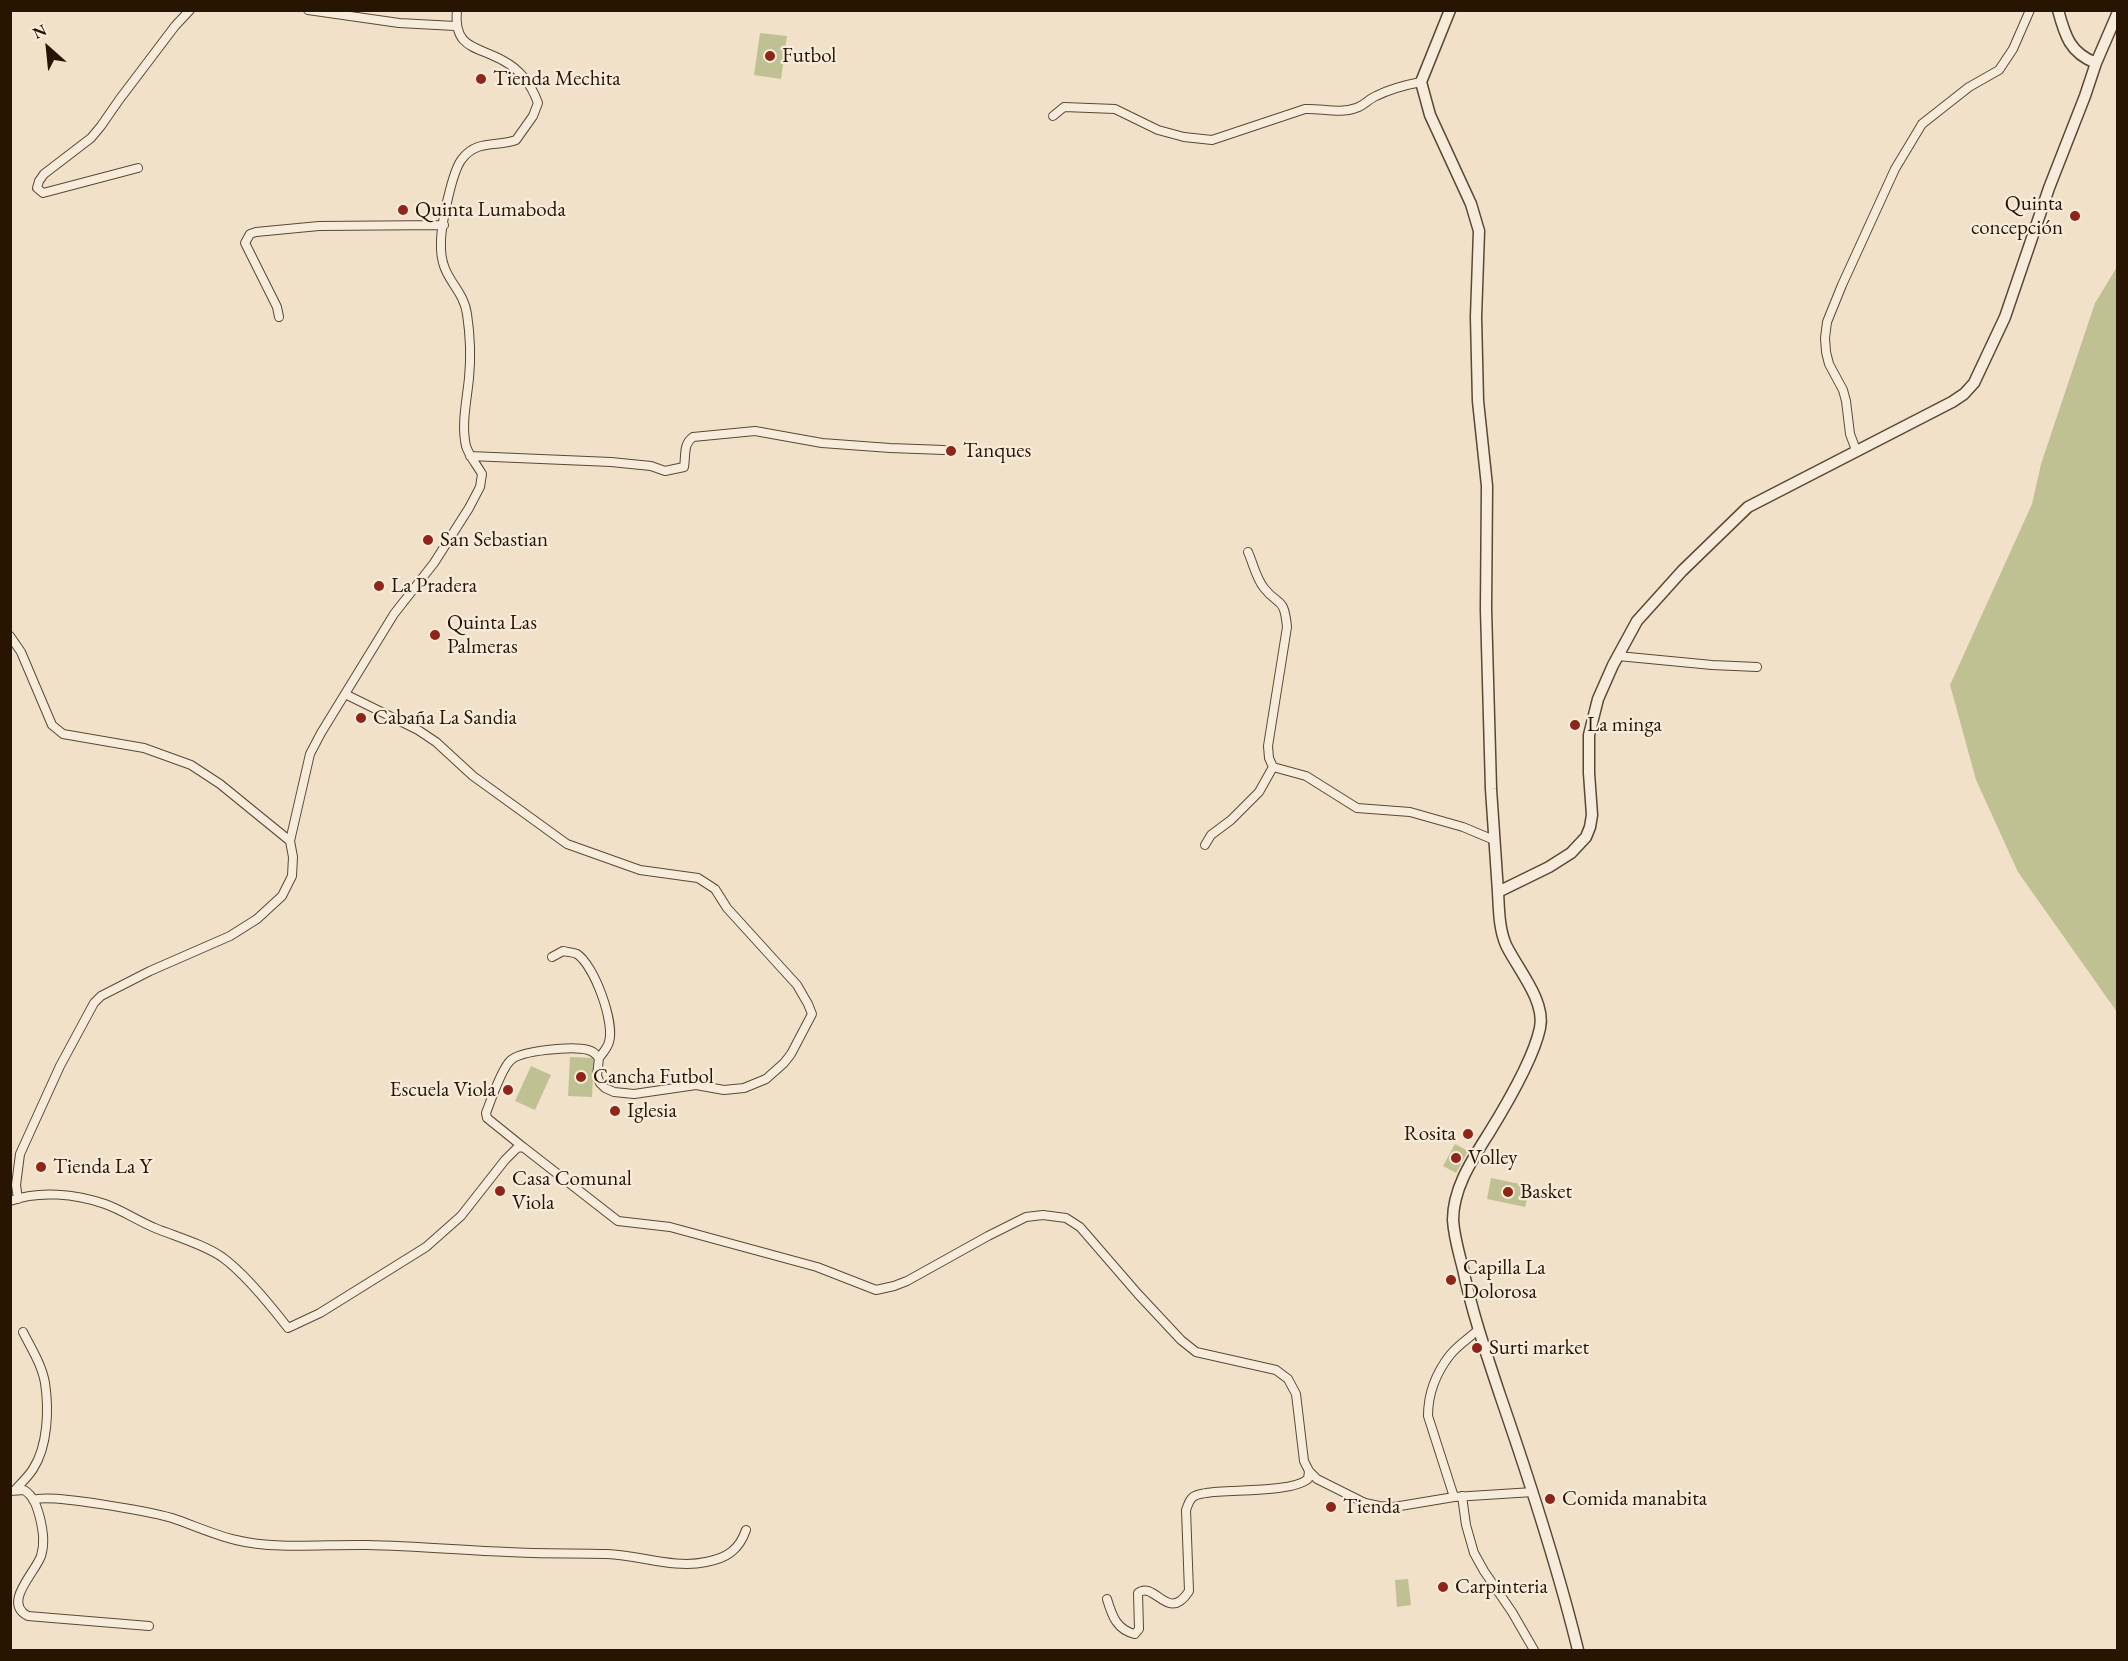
<!DOCTYPE html>
<meta charset="utf-8">
<style>
body{margin:0}
#map{position:relative;width:2128px;height:1661px;overflow:hidden;background:#f2e1c9;font-family:"EB Garamond",serif}
canvas{display:block}
.frame{position:absolute;inset:0;border:12px solid #281501;pointer-events:none}
.north{position:absolute;left:18px;top:18px;width:60px;height:60px;-webkit-text-stroke:4px #f7ecdc;paint-order:stroke;rotate:333deg;font-size:16px;font-weight:700;line-height:24px;text-align:center;color:#281501}
.north::after{content:'';display:block;margin:auto;width:21px;height:27px;background:#281501;clip-path:polygon(50% 0,100% 100%,50% 72%,0 100%)}
</style>
<div id="map">
<canvas width="2128" height="1661"></canvas>
<div class="frame"></div>
<div class="north">N</div>
</div>
<script>
const ctx = document.querySelector('canvas').getContext('2d');
ctx.lineJoin = 'round';
function paint(path, color) { ctx.fillStyle = color; ctx.fill(path, 'evenodd'); }
function stroke(path, color, width, dash) { ctx.strokeStyle = color; ctx.lineWidth = width; ctx.lineCap = dash ? 'butt' : 'round'; ctx.setLineDash(dash || []); ctx.stroke(path); }
function drawText(font, color, halo, rows, align = 'center') {
  ctx.font = font + ' "EB Garamond",serif'; ctx.lineWidth = 4.5; ctx.setLineDash([]); ctx.textBaseline = 'middle'; ctx.strokeStyle = halo; ctx.fillStyle = color; for (const [text, x, y, turn = 0] of rows) {
    ctx.save(); ctx.translate(x, y); ctx.rotate((+turn || 0) * Math.PI / 180); ctx.textAlign = isNaN(turn) ? turn : align; if (halo) ctx.strokeText(text, 0, 0); ctx.fillText(text, 0, 0); ctx.restore();
  }
}
paint(new Path2D(`
 M 760,33 L 787,36 L 781,79 L 754,75 Z
 M 2117,267 L 2117,1012 L 2018,872 L 1976,780 L 1950,685 L 2032,504 L 2041,464 L 2095,303 Z
 M 570,1057 L 594,1058 L 592,1097 L 568,1096 Z
 M 531,1066 L 551,1075 L 535,1110 L 515,1101 Z
 M 1455,1144 L 1468,1151 L 1456,1173 L 1443,1166 Z
 M 1491,1178 L 1530,1186 L 1525,1207 L 1487,1199 Z
 M 1408,1579 L 1411,1605 L 1397,1607 L 1395,1580 Z`), '#c0c193');
const minor = new Path2D(`
 M 308,10 L 399,23 L 455,26
 M 1053,116 L 1064,107 L 1115,109 L 1158,130 L 1184,137 L 1212,140 L 1305,109 C 1321,108 1340,114 1356,108 C 1363,106 1369,99 1376,96 C 1390,89 1405,85 1421,82
 M 138,168 L 43,193 L 37,188 L 39,181 L 44,174 L 91,138 L 101,126 L 119,100 L 175,26 L 190,10
 M 279,317 L 277,307 L 245,243 L 250,234 L 256,232 L 319,226 L 444,225
 M 1856,450 L 1850,434 L 1846,401 L 1843,390 L 1829,364 L 1826,352 L 1825,338 L 1827,322 L 1842,285 L 1895,169 L 1922,124 L 1969,87 L 1999,70 L 2013,49 L 2030,10
 M 470,456 L 611,462 L 651,466 L 665,471 L 684,467 C 686,455 683,444 693,437 L 755,431 L 822,443 L 890,448 L 944,450
 M 1248,552 C 1253,563 1256,578 1264,588 C 1279,607 1284,596 1287,627 L 1268,746 L 1269,758 L 1273,767 L 1306,776 L 1357,808 L 1410,812 L 1463,827 L 1494,840
 M 10,636 L 21,652 L 52,725 L 63,734 L 144,748 L 191,765 L 220,784 L 290,841
 M 1618,656 L 1712,665 L 1757,667
 M 345,694 L 418,730 L 436,742 L 473,776 L 567,844 L 640,870 L 698,878 L 715,889 L 727,908 L 797,985 L 808,1004 L 812,1014 L 791,1054 L 784,1063 L 766,1079 L 744,1088 L 724,1090 L 696,1085 L 634,1094 L 614,1092 L 605,1088 L 600,1083 L 597,1076 L 599,1058 C 596,1054 593,1051 588,1050 C 574,1046 520,1050 510,1061 C 501,1070 491,1100 486,1113 L 487,1118 L 523,1147
 M 1205,845 L 1211,835 L 1231,820 L 1259,792 L 1273,767
 M 552,957 L 563,951 C 567,952 572,952 577,954 C 594,965 615,1022 609,1042 C 608,1047 603,1053 599,1058
 M 18,1199 L 16,1185 L 20,1154 L 60,1066 L 94,1003 L 101,996 L 150,971 L 230,936 L 257,919 L 282,896 L 292,876 L 293,857 L 290,841 L 310,754 L 321,733 L 394,614 L 434,563 L 469,508 L 480,487 L 482,474 C 477,465 469,456 466,446 C 461,425 467,399 469,378 C 471,358 470,334 467,314 C 463,286 439,279 441,242 C 441,226 452,171 462,159 C 477,139 498,147 516,140 L 533,116 L 538,103 C 531,84 521,70 502,60 C 477,46 453,49 457,10
 M 10,1201 C 39,1190 76,1194 105,1204 C 122,1210 138,1221 155,1228 C 177,1237 203,1244 222,1257 C 244,1273 271,1306 288,1328 L 320,1313 L 426,1247 L 461,1216 L 505,1160 L 517,1148 L 523,1147 L 618,1221 L 670,1227 L 817,1267 L 876,1290 L 894,1286 L 907,1281 L 988,1236 L 1026,1217 L 1043,1215 L 1066,1218 L 1080,1227 L 1138,1294 L 1181,1340 L 1196,1352 L 1276,1370 L 1288,1379 L 1296,1394 L 1304,1461 L 1309,1471 L 1317,1479 L 1365,1503 L 1379,1506 L 1394,1507 L 1454,1497 L 1533,1492
 M 15,1490 C 21,1483 28,1477 33,1469 C 48,1446 49,1409 45,1383 C 42,1365 31,1348 23,1332
 M 10,1491 L 24,1490 C 34,1496 37,1507 40,1518 C 43,1531 45,1543 41,1556 C 35,1573 2,1603 28,1616 L 149,1626
 M 1462,1496 L 1466,1525 L 1474,1553 L 1484,1571 L 1512,1612 L 1534,1650
 M 1454,1497 L 1428,1416 C 1428,1394 1436,1373 1450,1355 C 1457,1346 1469,1338 1478,1330
 M 33,1500 C 49,1493 151,1512 172,1518 C 193,1525 214,1535 236,1540 C 276,1550 326,1544 367,1545 C 414,1546 461,1550 508,1552 C 541,1554 574,1553 607,1554 C 640,1555 674,1569 706,1562 C 727,1558 739,1550 746,1530
 M 1107,1599 C 1112,1616 1117,1630 1135,1634 L 1139,1629 L 1138,1593 C 1155,1580 1168,1624 1189,1591 L 1186,1510 C 1188,1505 1189,1500 1193,1497 C 1197,1494 1202,1494 1206,1493 C 1230,1489 1291,1493 1308,1479 L 1309,1471`);
const tertiary = new Path2D(`
 M 1450,10 L 1421,82 L 1430,115 L 1471,204 L 1479,231 L 1476,317 L 1478,401 L 1487,486 L 1486,609 L 1491,789 L 1498,892
 M 2058,10 C 2065,36 2070,53 2096,63
 M 1578,1650 C 1557,1564 1529,1479 1500,1395 C 1486,1353 1472,1312 1463,1269 C 1459,1253 1454,1237 1453,1220 C 1453,1188 1472,1160 1489,1133 C 1505,1107 1534,1057 1540,1028 C 1546,1001 1517,968 1506,945 C 1499,929 1499,910 1498,892 L 1549,867 L 1571,853 L 1586,837 L 1590,827 L 1592,815 L 1589,773 L 1589,735 L 1598,699 L 1613,665 L 1637,621 L 1682,571 L 1748,507 L 1952,402 L 1964,394 L 1974,383 L 2005,317 L 2049,188 L 2085,96 L 2096,63 L 2118,12`);
stroke(minor, '#5a4833', 10);
stroke(tertiary, '#5a4833', 13);
stroke(minor, '#f7ecdc', 8);
stroke(tertiary, '#f7ecdc', 10);
for (const [x, y, r, color] of [
 [770,56,6,"#8f2418"],
 [481,79,6,"#8f2418"],
 [403,210,6,"#8f2418"],
 [2075,216,6,"#8f2418"],
 [951,451,6,"#8f2418"],
 [428,540,6,"#8f2418"],
 [379,586,6,"#8f2418"],
 [435,635,6,"#8f2418"],
 [361,718,6,"#8f2418"],
 [1575,725,6,"#8f2418"],
 [581,1077,6,"#8f2418"],
 [508,1090,6,"#8f2418"],
 [615,1111,6,"#8f2418"],
 [1468,1134,6,"#8f2418"],
 [1456,1158,6,"#8f2418"],
 [41,1167,6,"#8f2418"],
 [500,1191,6,"#8f2418"],
 [1508,1192,6,"#8f2418"],
 [1451,1280,6,"#8f2418"],
 [1477,1348,6,"#8f2418"],
 [1550,1499,6,"#8f2418"],
 [1331,1507,6,"#8f2418"],
 [1443,1587,6,"#8f2418"]
]) { const dot = new Path2D(); dot.arc(x, y, r, 0, 2 * Math.PI); ctx.fillStyle = color; ctx.fill(dot); stroke(dot, '#f7ecdc', 2); }
drawText('21px', '#281501', '#f7ecdc', [
 ["Futbol",782,56],
 ["Tienda Mechita",493,79],
 ["Quinta",2063,204,"right"],
 ["concepción",2063,228,"right"],
 ["Quinta Lumaboda",415,210],
 ["Tanques",963,451],
 ["San Sebastian",440,540],
 ["La Pradera",391,586],
 ["Quinta Las",447,623],
 ["Palmeras",447,647],
 ["Cabaña La Sandia",373,718],
 ["La minga",1587,725],
 ["Cancha Futbol",593,1077],
 ["Escuela Viola",496,1090,"right"],
 ["Iglesia",627,1111],
 ["Rosita",1456,1134,"right"],
 ["Volley",1468,1158],
 ["Tienda La Y",53,1167],
 ["Casa Comunal",512,1179],
 ["Viola",512,1203],
 ["Basket",1520,1192],
 ["Capilla La",1463,1268],
 ["Dolorosa",1463,1292],
 ["Surti market",1489,1348],
 ["Comida manabita",1562,1499],
 ["Tienda",1343,1507],
 ["Carpinteria",1455,1587]
], 'left');
</script>
